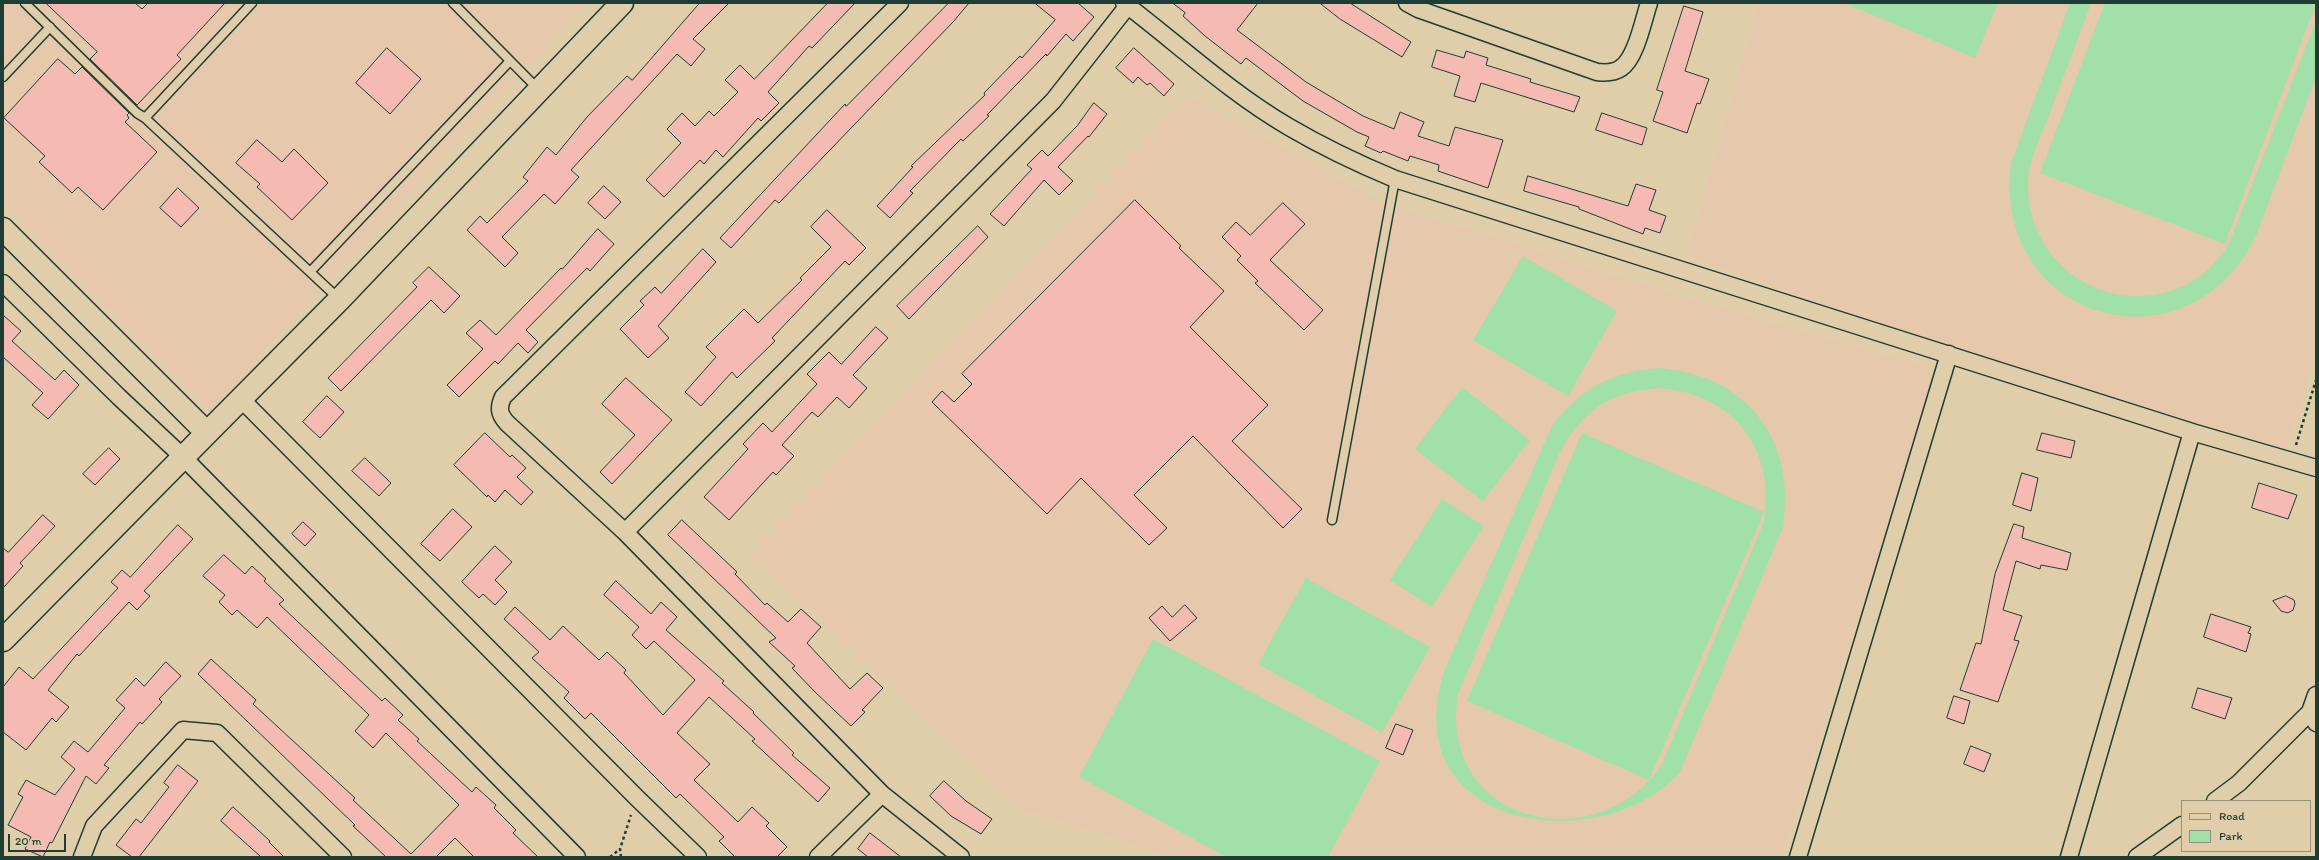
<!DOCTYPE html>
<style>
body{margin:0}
#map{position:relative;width:2319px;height:860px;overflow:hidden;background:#e0ceab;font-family:Itim,sans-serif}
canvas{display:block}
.frame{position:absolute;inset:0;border:4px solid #1f3d34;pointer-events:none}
.legend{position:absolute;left:2181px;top:800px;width:130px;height:52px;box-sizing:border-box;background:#e0ceab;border:1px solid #93947b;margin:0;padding:5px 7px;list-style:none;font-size:12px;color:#1f3d34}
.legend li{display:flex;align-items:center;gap:8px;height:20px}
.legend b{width:20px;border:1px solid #93947b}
.scale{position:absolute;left:8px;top:834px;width:58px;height:18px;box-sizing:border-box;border:2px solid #1f3d34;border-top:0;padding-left:5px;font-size:12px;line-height:14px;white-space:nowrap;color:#1f3d34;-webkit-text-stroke:3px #e0ceab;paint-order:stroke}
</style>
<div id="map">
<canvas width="2319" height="860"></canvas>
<div class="frame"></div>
<ul class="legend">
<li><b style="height:5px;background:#e0ceab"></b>Road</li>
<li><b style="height:11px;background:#a1e0a9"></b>Park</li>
</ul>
<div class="scale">20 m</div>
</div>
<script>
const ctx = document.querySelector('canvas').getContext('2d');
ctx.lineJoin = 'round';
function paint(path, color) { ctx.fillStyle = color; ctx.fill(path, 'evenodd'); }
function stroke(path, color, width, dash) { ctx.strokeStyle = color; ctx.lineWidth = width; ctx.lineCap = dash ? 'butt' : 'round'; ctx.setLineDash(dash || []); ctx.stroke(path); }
paint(new Path2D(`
 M 3,3 L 587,3 L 210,410 L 3,204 Z
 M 1759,3 L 2316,3 L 2316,352 L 2286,450 L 1944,344 L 1687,256 Z
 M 1188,96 L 1384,203 L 1676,295 L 1936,370 L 1781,857 L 1173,857 L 1016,807 L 750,555 Z`), '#e6c8ad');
paint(new Path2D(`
 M 1845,3 L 1998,3 L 1975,58 Z
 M 2070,3 L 2091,3 C 2078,39 2064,75 2051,110 C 2042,134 2028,160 2028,185 C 2028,270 2117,323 2191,282 C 2207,273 2219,259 2229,244 L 2316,21 L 2316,77 L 2256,236 C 2186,378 1991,319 2011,163 Z
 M 2105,3 L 2316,3 L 2225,244 L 2040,173 Z
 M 1523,256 L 1617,311 L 1568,396 L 1473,340 Z
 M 1659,368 C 1747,375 1797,440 1783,527 L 1680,772 C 1602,860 1391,831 1445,669 L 1552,426 C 1581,388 1611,372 1659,368 ZM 1659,388 C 1734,394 1776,449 1764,522 L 1662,764 C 1599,860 1437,826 1458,694 L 1560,452 C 1583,410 1611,391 1659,388 Z
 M 1462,387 L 1530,440 L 1483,501 L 1415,449 Z
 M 1582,433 L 1764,512 L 1649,780 L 1467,701 Z
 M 1442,499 L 1484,526 L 1432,607 L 1390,580 Z
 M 1306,578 L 1430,647 L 1382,733 L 1258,664 Z
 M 1153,639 L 1380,761 L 1328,857 L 1227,857 L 1079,777 Z`), '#a1e0a9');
const building = new Path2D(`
 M 46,3 L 135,3 L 142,9 L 148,3 L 225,3 L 177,55 L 181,59 L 137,105 L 90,59 L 97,52 Z
 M 700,3 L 729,3 L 693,39 L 705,49 L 691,66 L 677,54 L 571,170 L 579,177 L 555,204 L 544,194 L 502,237 L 518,253 L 505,267 L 467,230 L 480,216 L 487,223 L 528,181 L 523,177 L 547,147 L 556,155 L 587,117 L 627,76 L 632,80 Z
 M 828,3 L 855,3 L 812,48 L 809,46 L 768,92 L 779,103 L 761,121 L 758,118 L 723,157 L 716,150 L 704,164 L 700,160 L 664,197 L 646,180 L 681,143 L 667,129 L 682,113 L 695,126 L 709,111 L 714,116 L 738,92 L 725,80 L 740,65 L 754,79 Z
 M 949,3 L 969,3 L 953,22 L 779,203 L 775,200 L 731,248 L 720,238 L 845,104 L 846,106 Z
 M 1035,3 L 1078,3 L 1094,17 L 1073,41 L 1066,34 L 1047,56 L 1046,54 L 987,115 L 989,116 L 963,141 L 961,139 L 910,191 L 913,193 L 890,218 L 877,206 L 913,167 L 911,166 L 985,95 L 984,93 L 1020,56 L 1022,58 L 1055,20 Z
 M 1173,3 L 1258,3 L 1237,30 L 1306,82 L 1363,116 L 1394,129 L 1400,112 L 1424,122 L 1418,136 L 1449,146 L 1455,127 L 1503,140 L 1488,188 L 1438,171 L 1439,165 L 1410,156 L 1408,161 L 1383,151 L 1381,153 L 1365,146 L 1369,137 L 1357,132 L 1303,101 L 1246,58 L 1241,64 L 1205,36 L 1183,16 L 1185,13 Z
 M 1320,3 L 1350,3 L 1411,42 L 1402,57 L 1340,19 Z
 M 1684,6 L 1703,12 L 1685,71 L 1709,79 L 1700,104 L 1697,103 L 1687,133 L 1653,121 L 1663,92 L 1657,90 Z
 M 387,48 L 421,79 L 390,114 L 356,83 Z
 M 1134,48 L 1174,84 L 1164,96 L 1150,83 L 1147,85 L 1138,77 L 1133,83 L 1116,68 Z
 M 1437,50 L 1464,58 L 1466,51 L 1488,58 L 1486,65 L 1531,79 L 1530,82 L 1580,97 L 1574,112 L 1481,83 L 1475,102 L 1454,96 L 1460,76 L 1432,67 Z
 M 58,59 L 75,74 L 82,67 L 129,113 L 127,115 L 129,118 L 125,122 L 157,152 L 103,210 L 78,187 L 72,193 L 39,162 L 45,156 L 4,118 Z
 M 1094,103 L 1107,114 L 1089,137 L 1088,136 L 1058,167 L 1073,181 L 1059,195 L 1044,180 L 1004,226 L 990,214 L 1032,169 L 1027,165 L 1042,150 L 1048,156 L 1077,126 Z
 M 1602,113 L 1647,128 L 1642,145 L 1596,130 Z
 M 257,140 L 282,162 L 294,149 L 328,183 L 292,220 L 257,187 L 260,184 L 236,163 Z
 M 1528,176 L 1628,206 L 1636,184 L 1656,190 L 1649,210 L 1666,216 L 1660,233 L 1645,228 L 1643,234 L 1579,209 L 1579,207 L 1524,191 Z
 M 604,186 L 621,202 L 605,219 L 588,203 Z
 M 178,188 L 199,208 L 181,227 L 160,208 Z
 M 1135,200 L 1181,246 L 1179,248 L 1224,291 L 1190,327 L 1268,405 L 1232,441 L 1302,509 L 1283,528 L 1193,436 L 1134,495 L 1167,528 L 1149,545 L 1081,478 L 1047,514 L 932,402 L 942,391 L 954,402 L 972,384 L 962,374 Z
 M 1283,203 L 1305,224 L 1270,260 L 1323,310 L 1304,330 L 1255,283 L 1258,281 L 1237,260 L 1241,256 L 1222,237 L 1236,222 L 1250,235 Z
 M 827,210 L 866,248 L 849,265 L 845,261 L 772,338 L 775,341 L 737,378 L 732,372 L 701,406 L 685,392 L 716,357 L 706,347 L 744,309 L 758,323 L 802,280 L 800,278 L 831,247 L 811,227 Z
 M 978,226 L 988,237 L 909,319 L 897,306 Z
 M 598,229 L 614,244 L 590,271 L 587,268 L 526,330 L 538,342 L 528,353 L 518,343 L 498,364 L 495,361 L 459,397 L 447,385 L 483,349 L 466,333 L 480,320 L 496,335 L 561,268 L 562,269 Z
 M 703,249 L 716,262 L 658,326 L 669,338 L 648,358 L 620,329 L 644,305 L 640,301 L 655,287 L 661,293 Z
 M 429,267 L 460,296 L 444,313 L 431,300 L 341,391 L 328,378 L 417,287 L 413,283 Z
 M 3,315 L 21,331 L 12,341 L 55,380 L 64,370 L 79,385 L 48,419 L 32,405 L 43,393 L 3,357 Z
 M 876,327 L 888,338 L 853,375 L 867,388 L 849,408 L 837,397 L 818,417 L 812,412 L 782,445 L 794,456 L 776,475 L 773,472 L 729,520 L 704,497 L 748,449 L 743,444 L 763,423 L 772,432 L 817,384 L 807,374 L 829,352 L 841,364 Z
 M 626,378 L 672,420 L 612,484 L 600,472 L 635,435 L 602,404 Z
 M 327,396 L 344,412 L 320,438 L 303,422 Z
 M 485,433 L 510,457 L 512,455 L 526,468 L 517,477 L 533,492 L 521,505 L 505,490 L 495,502 L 488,495 L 487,497 L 454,465 Z
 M 2042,433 L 2075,441 L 2071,458 L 2037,450 Z
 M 109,448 L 120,459 L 95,485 L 83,474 Z
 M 365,458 L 391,483 L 379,496 L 352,471 Z
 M 2022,473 L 2038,478 L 2031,511 L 2013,505 Z
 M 2259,483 L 2297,495 L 2288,519 L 2252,508 Z
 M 453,509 L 472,527 L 440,561 L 421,544 Z
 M 43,515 L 55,526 L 20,563 L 23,566 L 3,588 L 3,548 L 8,552 Z
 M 682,520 L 737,572 L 735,574 L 765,605 L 767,603 L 788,622 L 801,609 L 821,627 L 807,643 L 850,689 L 867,673 L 883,688 L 862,710 L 865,712 L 851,726 L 815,692 L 792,668 L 795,666 L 769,642 L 776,638 L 668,535 Z
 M 303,522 L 316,534 L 305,546 L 292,534 Z
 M 2014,524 L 2024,527 L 2022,538 L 2071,553 L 2067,570 L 2041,565 L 2040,569 L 2016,561 L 2003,610 L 2022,616 L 2014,640 L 2019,641 L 1998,702 L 1960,690 L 1976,643 L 1981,644 L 1995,574 Z
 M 178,525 L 193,539 L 144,591 L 150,596 L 137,610 L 129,602 L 79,656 L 77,654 L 48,690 L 69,707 L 56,722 L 52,718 L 26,750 L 3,732 L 3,687 L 19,667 L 33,679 L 118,588 L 111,582 L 122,570 L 130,577 Z
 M 495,546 L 512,562 L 495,580 L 507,592 L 495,605 L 483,594 L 479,598 L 462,582 Z
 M 224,555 L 245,574 L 252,566 L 266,579 L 264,581 L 284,600 L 279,604 L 382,701 L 385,698 L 403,715 L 398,720 L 419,739 L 417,741 L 472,792 L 476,787 L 496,805 L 494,808 L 516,830 L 513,833 L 538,857 L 474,857 L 455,838 L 436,857 L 386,857 L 353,826 L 355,825 L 198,674 L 211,659 L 256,700 L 253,704 L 355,798 L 353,800 L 411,854 L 459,805 L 386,733 L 373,748 L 355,731 L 369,715 L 267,617 L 257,628 L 237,610 L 232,615 L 219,602 L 225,595 L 203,576 Z
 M 616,581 L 651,614 L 661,602 L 677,617 L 666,630 L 724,681 L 722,683 L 754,712 L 753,713 L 794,753 L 792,755 L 830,788 L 818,802 L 752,741 L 755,739 L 709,697 L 677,733 L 710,764 L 694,780 L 738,822 L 752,807 L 769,823 L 766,826 L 787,847 L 777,857 L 735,857 L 719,841 L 724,837 L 680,794 L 676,798 L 591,713 L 585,719 L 564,698 L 569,692 L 532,658 L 539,652 L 504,619 L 515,607 L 550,640 L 563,626 L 599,660 L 607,652 L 626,670 L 624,673 L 663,715 L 695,680 L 654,641 L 646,649 L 632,635 L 639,627 L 604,595 Z
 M 2286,596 L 2294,600 L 2295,604 L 2293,610 L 2288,613 L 2281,611 L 2273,601 Z
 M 1185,605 L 1197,618 L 1170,641 L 1149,618 L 1162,606 L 1172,617 Z
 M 2211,614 L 2251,627 L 2248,633 L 2251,634 L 2246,652 L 2204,637 Z
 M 166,662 L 181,676 L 159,699 L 162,702 L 142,724 L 140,722 L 104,765 L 109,768 L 96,784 L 86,776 L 52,843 L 50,842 L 43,857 L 25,849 L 31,837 L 8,825 L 23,797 L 18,794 L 26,780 L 55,795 L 75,769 L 61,757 L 74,741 L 88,752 L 125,708 L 116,700 L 136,678 L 144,686 Z
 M 2198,688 L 2232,698 L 2225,719 L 2192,708 Z
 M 1954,696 L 1970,701 L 1964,724 L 1947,718 Z
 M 1396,724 L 1413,730 L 1403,755 L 1386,748 Z
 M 1971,746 L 1991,754 L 1984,772 L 1964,764 Z
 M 178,765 L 198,781 L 139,857 L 132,857 L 116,845 L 136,819 L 141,823 L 169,787 L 164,783 Z
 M 944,781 L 966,801 L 992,819 L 981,834 L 951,816 L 930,796 Z
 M 233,807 L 270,841 L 269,842 L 284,857 L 261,857 L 221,821 Z
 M 870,833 L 901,857 L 868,857 L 858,849 Z`);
paint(building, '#f5bab1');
stroke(building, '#1f3d34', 1);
const lane = new Path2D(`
 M 25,3 L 137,113 L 145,118
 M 252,3 L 145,118 L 339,299
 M 453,3 L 538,89
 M 3,77 L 50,27
 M 310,272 L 509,62
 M 1332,520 L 1395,179`);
const street = new Path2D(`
 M 900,3 L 503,397 C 498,408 499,414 507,423 L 625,532 L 882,794 L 961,857
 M 1124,3 C 1178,44 1229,92 1289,127 C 1323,147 1359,164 1395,179 L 2192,432 L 2316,468
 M 1407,3 L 1418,9 L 1597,72 C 1605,73 1614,73 1621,68 C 1636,58 1643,21 1649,3
 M 3,283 L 119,397 L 184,458 L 577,857
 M 241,399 L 637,798 L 698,857
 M 625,532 L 1053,101 L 1130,3
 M 2316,695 L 2310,712 L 2316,723
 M 2215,801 L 2239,783 L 2310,712
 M 82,857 L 94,826 L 183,730 L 217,733 L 343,857
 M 818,857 L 882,794
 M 1798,857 L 1949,354
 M 2069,857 L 2192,432
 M 2137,857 L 2182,825`);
const secondary = new Path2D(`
 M 3,229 L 207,433 L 3,640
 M 207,433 L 340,299 L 622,3`);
stroke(lane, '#1f3d34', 11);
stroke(street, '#1f3d34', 19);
stroke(secondary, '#1f3d34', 25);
stroke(new Path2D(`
 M 2296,445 L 2316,380
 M 610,857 L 620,849
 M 621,857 L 620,849 L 631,815`), '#1f3d34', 2.5, [3, 3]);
stroke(lane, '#e0ceab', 8);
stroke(street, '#e0ceab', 16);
stroke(secondary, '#e0ceab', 22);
</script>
